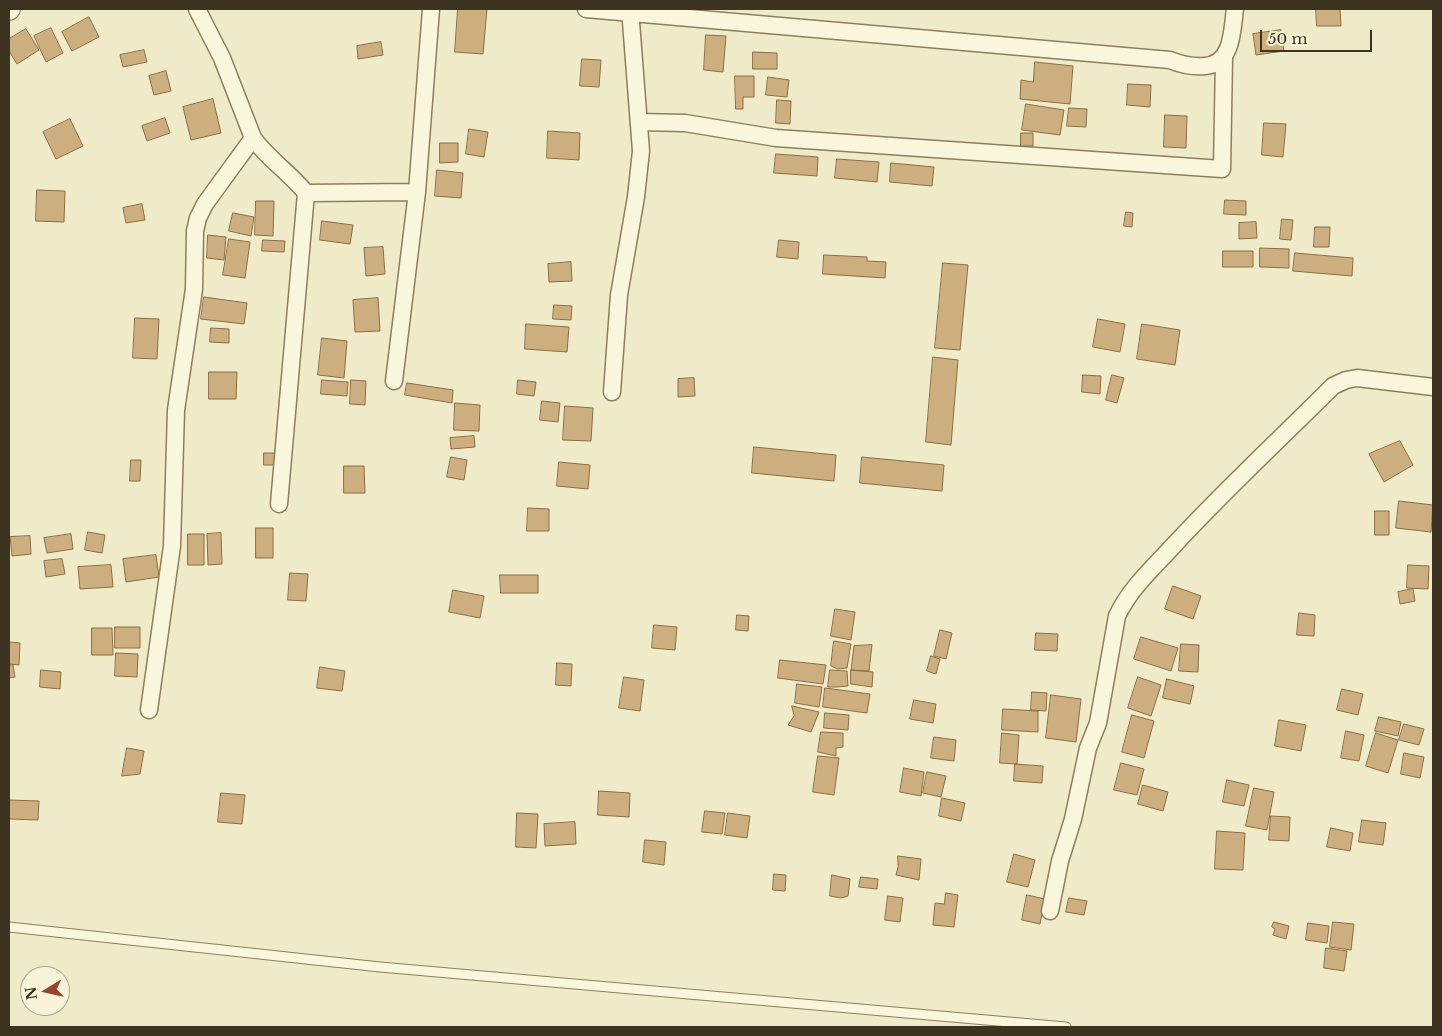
<!DOCTYPE html>
<style>
body{margin:0}
#map{position:relative;width:1442px;height:1036px;overflow:hidden;background:#efebc9;font-family:"Libre Baskerville",serif}
canvas{display:block}
.frame{position:absolute;inset:0;border:10px solid #3c3321;pointer-events:none}
.north{position:absolute;left:20px;top:966px;width:50px;height:50px;box-sizing:border-box;background:#f6f3d8;border:1px solid #aca68f;border-radius:50%;rotate:261deg;font-size:14px;font-weight:700;line-height:20px;text-align:center;color:#3c3321}
.north::after{content:'';display:block;margin:auto;width:18px;height:22px;background:#9b422d;clip-path:polygon(50% 0,100% 100%,50% 72%,0 100%)}
.scale{position:absolute;left:1260px;top:30px;width:112px;height:22px;box-sizing:border-box;border:2px solid #3c3321;border-top:0;padding-left:6px;font-size:15px;line-height:18px;white-space:nowrap;color:#3c3321;-webkit-text-stroke:4px #f6f3d8;paint-order:stroke}
</style>
<div id="map">
<canvas width="1442" height="1036"></canvas>
<div class="frame"></div>
<div class="north">N</div>
<div class="scale">50 m</div>
</div>
<script>
const ctx = document.querySelector('canvas').getContext('2d');
ctx.lineJoin = 'round';
function paint(path, color) { ctx.fillStyle = color; ctx.fill(path, 'evenodd'); }
function stroke(path, color, width, dash) { ctx.strokeStyle = color; ctx.lineWidth = width; ctx.lineCap = dash ? 'butt' : 'round'; ctx.setLineDash(dash || []); ctx.stroke(path); }
const building = new Path2D(`
 M 458,9 L 487,9 L 483,54 L 455,52 Z
 M 1316,9 L 1340,9 L 1341,26 L 1317,26 Z
 M 89,17 L 99,37 L 72,51 L 62,32 Z
 M 51,28 L 63,53 L 46,62 L 34,36 Z
 M 26,29 L 39,50 L 17,64 L 9,51 L 9,39 Z
 M 1281,30 L 1284,51 L 1256,55 L 1253,34 Z
 M 706,35 L 726,36 L 723,72 L 704,70 Z
 M 381,42 L 383,55 L 358,59 L 357,46 Z
 M 144,50 L 147,62 L 123,67 L 120,55 Z
 M 753,52 L 777,53 L 777,69 L 753,69 Z
 M 582,59 L 601,60 L 599,87 L 580,86 Z
 M 1035,62 L 1073,66 L 1070,104 L 1020,99 L 1021,80 L 1033,82 Z
 M 166,71 L 171,91 L 154,95 L 149,76 Z
 M 735,76 L 754,76 L 754,97 L 743,97 L 743,109 L 736,109 Z
 M 768,77 L 789,80 L 787,97 L 766,95 Z
 M 1128,84 L 1151,85 L 1150,107 L 1127,105 Z
 M 213,99 L 221,133 L 191,140 L 183,107 Z
 M 777,100 L 791,101 L 790,124 L 776,123 Z
 M 1026,104 L 1064,110 L 1060,135 L 1022,130 Z
 M 1069,108 L 1087,109 L 1086,127 L 1067,126 Z
 M 1165,115 L 1187,116 L 1186,148 L 1164,147 Z
 M 165,118 L 170,133 L 147,141 L 142,126 Z
 M 70,119 L 83,146 L 56,159 L 43,132 Z
 M 1264,123 L 1286,124 L 1283,157 L 1262,155 Z
 M 469,129 L 488,132 L 484,157 L 466,154 Z
 M 548,131 L 580,133 L 579,160 L 547,158 Z
 M 1021,133 L 1033,133 L 1033,146 L 1021,146 Z
 M 440,143 L 458,143 L 458,162 L 440,163 Z
 M 776,154 L 818,157 L 817,176 L 774,173 Z
 M 837,159 L 879,162 L 877,182 L 835,178 Z
 M 891,163 L 934,167 L 932,186 L 890,182 Z
 M 437,170 L 463,173 L 461,198 L 435,196 Z
 M 37,190 L 65,191 L 64,222 L 36,221 Z
 M 1225,200 L 1246,201 L 1246,215 L 1224,214 Z
 M 256,201 L 274,201 L 273,236 L 255,235 Z
 M 142,204 L 145,220 L 126,223 L 123,208 Z
 M 1126,212 L 1133,213 L 1132,227 L 1124,226 Z
 M 233,213 L 254,217 L 251,236 L 229,231 Z
 M 1282,219 L 1293,220 L 1291,240 L 1280,239 Z
 M 322,221 L 353,225 L 350,244 L 320,240 Z
 M 1256,222 L 1257,238 L 1239,239 L 1239,223 Z
 M 1315,227 L 1330,227 L 1329,247 L 1314,247 Z
 M 208,235 L 226,237 L 224,260 L 207,258 Z
 M 229,239 L 250,242 L 245,278 L 223,275 Z
 M 263,240 L 285,241 L 284,252 L 262,251 Z
 M 779,240 L 799,242 L 798,259 L 777,257 Z
 M 383,247 L 385,274 L 366,276 L 364,248 Z
 M 1260,248 L 1289,249 L 1289,268 L 1260,267 Z
 M 1223,251 L 1253,251 L 1253,267 L 1223,267 Z
 M 1295,253 L 1353,258 L 1352,276 L 1293,271 Z
 M 824,255 L 867,257 L 867,261 L 886,262 L 885,278 L 823,274 Z
 M 571,262 L 572,281 L 549,282 L 548,264 Z
 M 943,263 L 968,265 L 960,350 L 935,348 Z
 M 204,297 L 247,303 L 244,324 L 201,319 Z
 M 378,298 L 380,331 L 355,332 L 353,300 Z
 M 554,305 L 572,306 L 571,320 L 553,319 Z
 M 135,318 L 159,319 L 157,359 L 133,358 Z
 M 1098,319 L 1125,324 L 1120,352 L 1093,347 Z
 M 526,324 L 569,327 L 567,352 L 525,349 Z
 M 1142,324 L 1180,330 L 1175,365 L 1137,359 Z
 M 211,328 L 229,329 L 229,343 L 210,342 Z
 M 322,338 L 347,341 L 344,378 L 318,375 Z
 M 933,357 L 958,360 L 951,445 L 926,442 Z
 M 209,372 L 237,372 L 236,399 L 209,399 Z
 M 1083,375 L 1101,376 L 1100,394 L 1082,392 Z
 M 1112,375 L 1124,378 L 1117,403 L 1106,400 Z
 M 694,378 L 695,396 L 678,397 L 678,379 Z
 M 322,380 L 348,382 L 347,396 L 321,394 Z
 M 351,380 L 366,381 L 365,405 L 350,404 Z
 M 518,380 L 536,382 L 534,396 L 517,394 Z
 M 407,383 L 453,390 L 452,403 L 405,395 Z
 M 542,401 L 560,403 L 558,422 L 540,420 Z
 M 455,403 L 480,405 L 479,431 L 454,430 Z
 M 565,406 L 593,408 L 591,441 L 563,440 Z
 M 474,436 L 475,447 L 451,449 L 450,438 Z
 M 1400,441 L 1413,465 L 1384,482 L 1369,454 Z
 M 754,447 L 836,455 L 834,481 L 752,473 Z
 M 264,453 L 275,453 L 276,465 L 264,465 Z
 M 451,457 L 467,460 L 464,480 L 447,477 Z
 M 862,457 L 944,465 L 942,491 L 860,483 Z
 M 131,460 L 141,460 L 140,481 L 130,481 Z
 M 559,462 L 590,465 L 588,489 L 557,486 Z
 M 344,466 L 364,466 L 365,493 L 344,493 Z
 M 1399,501 L 1433,505 L 1431,532 L 1396,528 Z
 M 528,508 L 549,509 L 549,531 L 527,531 Z
 M 1375,511 L 1389,511 L 1389,535 L 1375,535 Z
 M 256,528 L 273,528 L 273,558 L 256,558 Z
 M 88,532 L 105,535 L 102,553 L 85,550 Z
 M 221,533 L 222,564 L 208,565 L 207,534 Z
 M 71,534 L 73,549 L 47,553 L 44,538 Z
 M 188,534 L 204,534 L 204,565 L 188,565 Z
 M 30,536 L 31,554 L 12,556 L 10,537 Z
 M 156,555 L 159,577 L 126,582 L 123,559 Z
 M 62,559 L 65,574 L 46,577 L 44,561 Z
 M 111,565 L 113,587 L 80,589 L 78,567 Z
 M 1408,565 L 1429,566 L 1428,589 L 1407,588 Z
 M 290,573 L 308,574 L 306,601 L 288,600 Z
 M 500,575 L 538,575 L 538,593 L 501,593 Z
 M 1173,586 L 1201,596 L 1193,619 L 1165,609 Z
 M 1413,589 L 1415,601 L 1400,604 L 1398,592 Z
 M 453,590 L 484,596 L 480,618 L 449,612 Z
 M 835,609 L 855,612 L 851,640 L 831,636 Z
 M 1299,613 L 1315,615 L 1314,636 L 1297,635 Z
 M 737,615 L 749,616 L 748,631 L 736,630 Z
 M 654,625 L 677,627 L 675,650 L 652,648 Z
 M 115,627 L 140,627 L 140,648 L 115,648 Z
 M 92,628 L 112,628 L 113,655 L 92,655 Z
 M 940,630 L 952,633 L 946,659 L 934,656 Z
 M 1036,633 L 1058,634 L 1057,651 L 1035,650 Z
 M 1141,637 L 1178,648 L 1171,671 L 1134,659 Z
 M 834,641 L 851,644 L 847,668 L 838,669 L 831,666 Z
 M 9,642 L 20,643 L 19,665 L 9,664 Z
 M 1181,644 L 1199,645 L 1198,672 L 1179,671 Z
 M 872,645 L 869,671 L 851,670 L 854,646 Z
 M 116,653 L 138,654 L 137,677 L 115,676 Z
 M 931,656 L 940,659 L 936,674 L 927,671 Z
 M 780,660 L 826,665 L 823,684 L 778,678 Z
 M 557,663 L 572,664 L 571,686 L 556,685 Z
 M 13,665 L 15,677 L 9,678 L 9,666 Z
 M 320,667 L 345,671 L 342,691 L 317,688 Z
 M 41,670 L 61,672 L 60,689 L 40,687 Z
 M 830,670 L 847,671 L 848,686 L 838,687 L 828,687 Z
 M 851,670 L 873,672 L 872,687 L 851,684 Z
 M 624,677 L 644,680 L 640,711 L 619,708 Z
 M 1138,677 L 1161,685 L 1151,716 L 1128,708 Z
 M 1167,679 L 1194,686 L 1190,704 L 1163,698 Z
 M 797,684 L 822,687 L 819,707 L 795,703 Z
 M 825,688 L 870,694 L 867,713 L 823,707 Z
 M 1342,689 L 1363,694 L 1358,715 L 1337,710 Z
 M 1032,692 L 1047,693 L 1046,711 L 1031,710 Z
 M 1051,695 L 1081,699 L 1076,742 L 1046,738 Z
 M 914,700 L 936,704 L 933,723 L 910,719 Z
 M 792,706 L 819,712 L 811,732 L 788,725 L 794,716 Z
 M 1003,709 L 1038,711 L 1038,732 L 1002,730 Z
 M 825,713 L 849,715 L 848,730 L 824,728 Z
 M 1132,715 L 1154,721 L 1144,758 L 1122,752 Z
 M 1379,717 L 1401,722 L 1398,736 L 1375,731 Z
 M 1279,720 L 1306,725 L 1301,751 L 1275,746 Z
 M 1404,724 L 1424,729 L 1419,745 L 1399,740 Z
 M 1346,731 L 1364,735 L 1359,761 L 1341,758 Z
 M 821,732 L 843,733 L 843,747 L 836,748 L 836,756 L 818,752 Z
 M 1002,733 L 1019,735 L 1017,764 L 1000,763 Z
 M 1376,733 L 1398,740 L 1388,773 L 1366,766 Z
 M 934,737 L 956,740 L 954,761 L 931,758 Z
 M 127,748 L 144,751 L 140,774 L 122,776 Z
 M 1404,753 L 1424,757 L 1420,778 L 1401,774 Z
 M 818,756 L 839,758 L 834,795 L 813,792 Z
 M 1121,763 L 1144,769 L 1137,795 L 1114,790 Z
 M 1015,764 L 1043,766 L 1042,783 L 1014,781 Z
 M 904,768 L 924,772 L 921,796 L 900,792 Z
 M 927,772 L 946,776 L 941,797 L 923,793 Z
 M 1227,780 L 1249,785 L 1244,806 L 1223,802 Z
 M 1143,785 L 1168,792 L 1163,811 L 1138,804 Z
 M 1254,788 L 1274,792 L 1267,830 L 1246,826 Z
 M 599,791 L 630,793 L 629,817 L 598,815 Z
 M 221,793 L 245,795 L 242,824 L 218,822 Z
 M 942,798 L 965,803 L 961,821 L 939,816 Z
 M 9,800 L 39,801 L 38,820 L 10,819 Z
 M 705,811 L 725,813 L 722,834 L 702,832 Z
 M 517,813 L 538,814 L 536,848 L 516,847 Z
 M 728,813 L 750,816 L 747,838 L 725,835 Z
 M 1271,816 L 1290,817 L 1289,841 L 1269,840 Z
 M 1362,820 L 1386,823 L 1383,845 L 1359,842 Z
 M 575,822 L 576,844 L 545,846 L 544,824 Z
 M 1331,828 L 1353,833 L 1350,851 L 1327,847 Z
 M 1217,831 L 1245,833 L 1243,870 L 1215,869 Z
 M 645,840 L 666,842 L 664,865 L 643,862 Z
 M 1014,854 L 1035,860 L 1028,887 L 1007,882 Z
 M 898,856 L 921,859 L 919,880 L 896,875 L 898,867 Z
 M 774,874 L 786,875 L 785,891 L 773,890 Z
 M 832,875 L 850,879 L 848,896 L 841,898 L 830,896 Z
 M 861,877 L 878,879 L 877,889 L 859,887 Z
 M 946,893 L 958,895 L 954,927 L 933,925 L 935,903 L 944,904 Z
 M 1027,895 L 1045,899 L 1040,924 L 1022,920 Z
 M 888,896 L 903,898 L 900,922 L 885,920 Z
 M 1069,898 L 1087,901 L 1084,915 L 1066,912 Z
 M 1274,922 L 1289,926 L 1286,939 L 1273,935 L 1275,929 L 1272,927 Z
 M 1333,922 L 1354,924 L 1351,950 L 1330,947 Z
 M 1308,923 L 1329,926 L 1327,943 L 1306,940 Z
 M 1326,948 L 1347,951 L 1344,971 L 1324,968 Z`);
paint(building, '#cdaf7f');
stroke(building, '#8b6d43', 1);
const service = new Path2D(`
 M 9,927 L 380,967 L 1066,1027`);
const minor = new Path2D(`
 M 197,9 L 222,58 L 253,138 C 268,159 290,173 306,193 L 279,504
 M 586,9 L 1170,60 C 1182,65 1193,67 1205,66 C 1233,64 1232,30 1235,9
 M 639,122 L 685,123 L 776,138 L 1222,169 L 1224,58
 M 306,193 L 417,192
 M 394,381 L 417,192 L 431,9
 M 612,392 L 619,295 L 636,197 L 641,151 L 630,9
 M 149,710 L 172,546 L 176,410 L 194,289 L 195,231 L 198,218 L 205,204 L 253,138
 M 1050,911 L 1060,861 L 1073,819 L 1088,748 L 1098,723 L 1117,616 C 1130,588 1154,567 1174,545 C 1225,490 1280,439 1333,386 L 1346,380 L 1357,378 L 1433,387`);
const tertiary = new Path2D(`
 M 9,10 L 10,9`);
stroke(service, '#8c7f5d', 11);
stroke(minor, '#8c7f5d', 19);
stroke(tertiary, '#8c7f5d', 22);
stroke(service, '#f9f6dc', 9);
stroke(minor, '#f9f6dc', 16);
stroke(tertiary, '#f9f6dc', 20);
</script>
